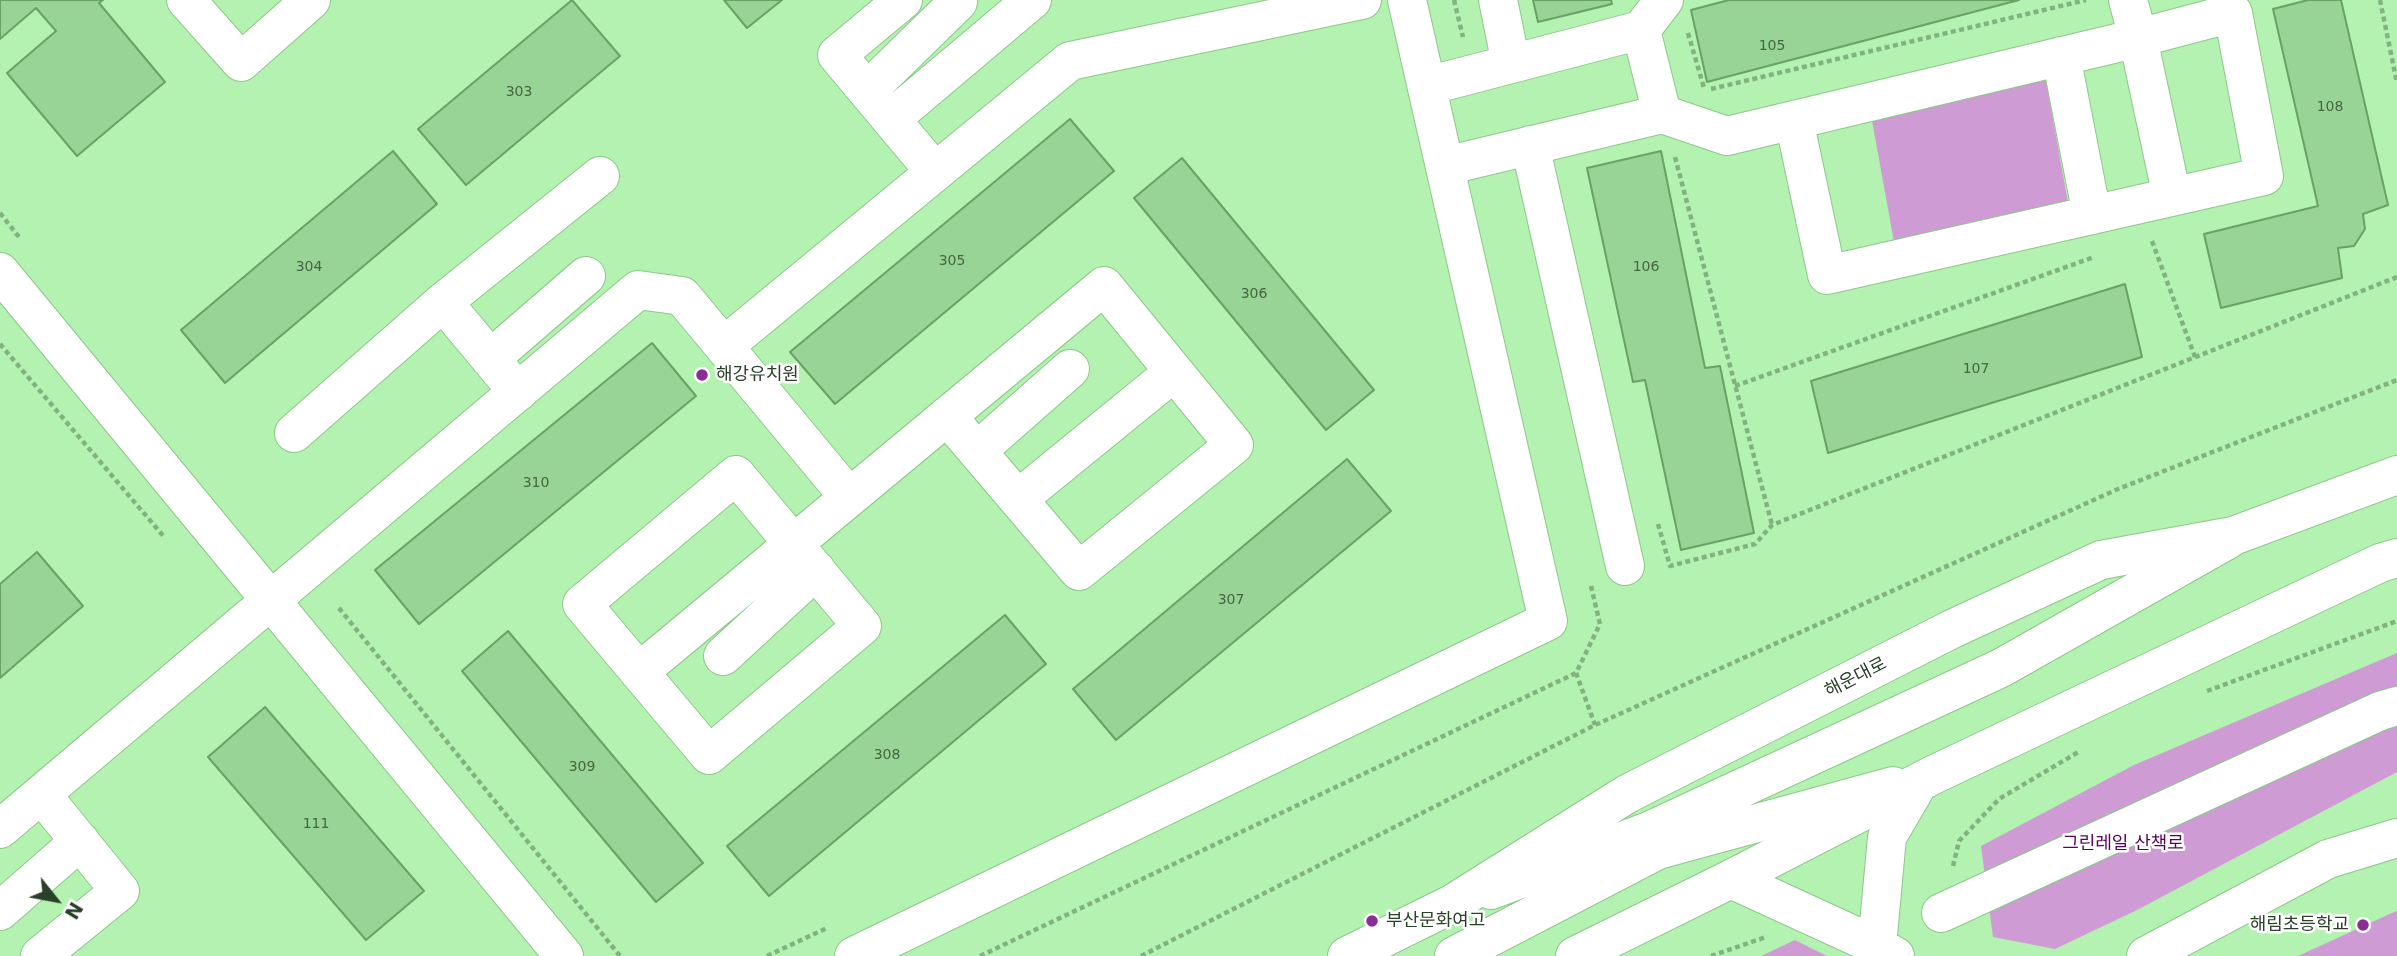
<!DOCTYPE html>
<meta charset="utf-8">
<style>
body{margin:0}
#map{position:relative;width:2397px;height:956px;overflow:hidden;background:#b4f2b1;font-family:"DejaVu Sans",sans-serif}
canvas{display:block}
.north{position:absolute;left:21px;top:865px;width:70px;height:70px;-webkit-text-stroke:5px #fff;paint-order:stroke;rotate:121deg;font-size:19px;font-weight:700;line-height:28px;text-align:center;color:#294128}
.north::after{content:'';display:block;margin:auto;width:24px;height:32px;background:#294128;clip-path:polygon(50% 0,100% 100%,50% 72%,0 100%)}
</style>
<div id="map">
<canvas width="2397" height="956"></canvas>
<div class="north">N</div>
</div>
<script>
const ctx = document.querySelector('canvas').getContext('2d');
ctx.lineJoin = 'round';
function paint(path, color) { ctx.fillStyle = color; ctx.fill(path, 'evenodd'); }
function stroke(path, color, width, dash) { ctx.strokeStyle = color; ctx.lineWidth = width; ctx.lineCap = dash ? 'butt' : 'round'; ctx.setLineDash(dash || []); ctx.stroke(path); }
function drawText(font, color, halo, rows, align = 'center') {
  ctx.font = font + ' "DejaVu Sans","Noto Sans KR",sans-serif'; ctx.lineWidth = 5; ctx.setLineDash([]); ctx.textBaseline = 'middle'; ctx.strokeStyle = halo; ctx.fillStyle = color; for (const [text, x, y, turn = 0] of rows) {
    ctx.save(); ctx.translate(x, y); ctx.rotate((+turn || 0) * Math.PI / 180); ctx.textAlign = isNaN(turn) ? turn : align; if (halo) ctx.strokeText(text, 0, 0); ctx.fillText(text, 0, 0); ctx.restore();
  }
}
paint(new Path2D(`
 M 2045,76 L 2069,208 L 1896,253 L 1871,115 Z
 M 2397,653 L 2397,772 L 2137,910 L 2055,949 L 1993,937 L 1981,846 L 2134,765 Z
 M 2397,911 L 2397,956 L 2298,956 L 2394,912 Z
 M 1795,940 L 1827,956 L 1761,956 Z`), '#ce9bd4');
const building = new Path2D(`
 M 0,0 L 103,0 L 99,3 L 165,82 L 77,156 L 7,73 L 56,31 L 36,8 L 0,39 Z
 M 572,0 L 620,56 L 466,185 L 418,129 Z
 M 724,0 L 782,0 L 747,28 Z
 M 1533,0 L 1611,0 L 1612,4 L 1538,22 Z
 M 1729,0 L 2019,0 L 1707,82 L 1691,10 Z
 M 2308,0 L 2341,0 L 2388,205 L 2363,214 L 2365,229 L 2354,246 L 2338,248 L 2342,278 L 2221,308 L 2204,234 L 2318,206 L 2273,9 Z
 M 1070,119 L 1114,171 L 835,404 L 790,352 Z
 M 393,151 L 437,204 L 225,383 L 181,330 Z
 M 1661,151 L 1705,368 L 1720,366 L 1754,533 L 1681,550 L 1645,380 L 1633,382 L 1587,168 Z
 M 1182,158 L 1374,390 L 1326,430 L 1134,198 Z
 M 2125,284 L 2142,357 L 1828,453 L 1811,381 Z
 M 652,343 L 696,396 L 419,624 L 375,570 Z
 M 1347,459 L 1391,511 L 1116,740 L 1073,689 Z
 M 37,552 L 83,606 L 0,678 L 0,584 Z
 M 1005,615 L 1046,664 L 769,896 L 727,846 Z
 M 508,631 L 703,863 L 656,902 L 462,671 Z
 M 265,707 L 424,891 L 366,940 L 208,757 Z`);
paint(building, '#98d495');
stroke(building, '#68a265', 2);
const minor = new Path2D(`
 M 186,0 L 241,62 L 311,0
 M 903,0 L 837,55 L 935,172
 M 1498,0 L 1511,64
 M 1641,30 L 1664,0
 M 2061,56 L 2092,215
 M 1427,86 L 1641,30 L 1662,114 L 1445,166
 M 867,91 L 958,2
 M 1662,114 L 1727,136 L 2138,38 L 2172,197
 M 891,119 L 1032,0
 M 1794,120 L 1827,275 L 2264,176 L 2233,13 L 2138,38 L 2128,0
 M 1530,145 L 1625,566
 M 0,272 L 564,956
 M 443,302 L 600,176
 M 724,346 L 1070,61 L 1362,0
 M 490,359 L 586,276
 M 294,433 L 443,302 L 518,392
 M 977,451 L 1070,369
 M 736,475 L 862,626 L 709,755 L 582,604 Z
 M 1018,499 L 1174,372
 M 723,656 L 816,570
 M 639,672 L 1104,286 L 1234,445 L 1079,571 L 947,416
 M 0,829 L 638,290 L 682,296 L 849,497
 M 1491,890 L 1649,831 L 2001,668 L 2229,539
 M 0,911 L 80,841
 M 1941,913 L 2380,711 L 2397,706
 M 40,956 L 120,891 L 42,795
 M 854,956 L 1548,621 L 1407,0
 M 1454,956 L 1658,850 L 1893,786
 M 2146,956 L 2328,859 L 2397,838`);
const major = new Path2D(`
 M 1731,879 L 1877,946 L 1895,956
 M 1877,946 L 1887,837 L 1918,784
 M 1347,956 L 1452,904 L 1627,794 L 1952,629 L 2101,560 L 2233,536 L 2397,475
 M 1575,956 L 1731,879 L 1933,775 L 2380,563 L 2397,558`);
stroke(minor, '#8cc889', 40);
stroke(major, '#8cc889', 40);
stroke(new Path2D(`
 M 1454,0 L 1463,37
 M 2380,0 L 2397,83
 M 1688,33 L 1704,88
 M 1711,89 L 2086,0
 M 1675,157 L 1772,525
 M 0,213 L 19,237
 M 2152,241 L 2195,357
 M 0,344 L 165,538
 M 1735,386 L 2094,257
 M 1658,524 L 1670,566 L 1755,544 L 1772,525 L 2397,277
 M 1591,586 L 1600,624 L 1576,673 L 1595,725
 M 339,608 L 620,956
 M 2207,691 L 2397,621
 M 1953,866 L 1959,841 L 1999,799 L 2080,751
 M 767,956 L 827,928
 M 980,956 L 1576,673
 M 1141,956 L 1595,725 L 2118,489 L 2397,380
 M 1711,956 L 1766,937`), '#82b27f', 4.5, [5, 3.5]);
stroke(minor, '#fff', 38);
stroke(major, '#fff', 38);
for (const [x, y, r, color] of [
 [702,375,7,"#8b2d96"],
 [1372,921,7,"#8b2d96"],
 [2363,925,7,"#8b2d96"]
]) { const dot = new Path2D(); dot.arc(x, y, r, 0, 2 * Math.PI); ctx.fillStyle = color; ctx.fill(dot); stroke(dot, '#fff', 2.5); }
drawText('14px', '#456643', null, [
 ["105",1772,46],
 ["303",519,92],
 ["108",2330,107],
 ["305",952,261],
 ["304",309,267],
 ["106",1646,267],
 ["306",1254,294],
 ["107",1976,369],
 ["310",536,483],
 ["307",1231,600],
 ["308",887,755],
 ["309",582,767],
 ["111",316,824]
]);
drawText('18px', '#294128', '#fff', [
 ["해강유치원",716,375],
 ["부산문화여고",1386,921],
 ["해림초등학교",2349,925,"right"]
], 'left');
drawText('18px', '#294128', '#fff', [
 ["해운대로",1856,678,-27]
]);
drawText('18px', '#54065c', '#fff', [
 ["그린레일 산책로",2123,844]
]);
</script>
